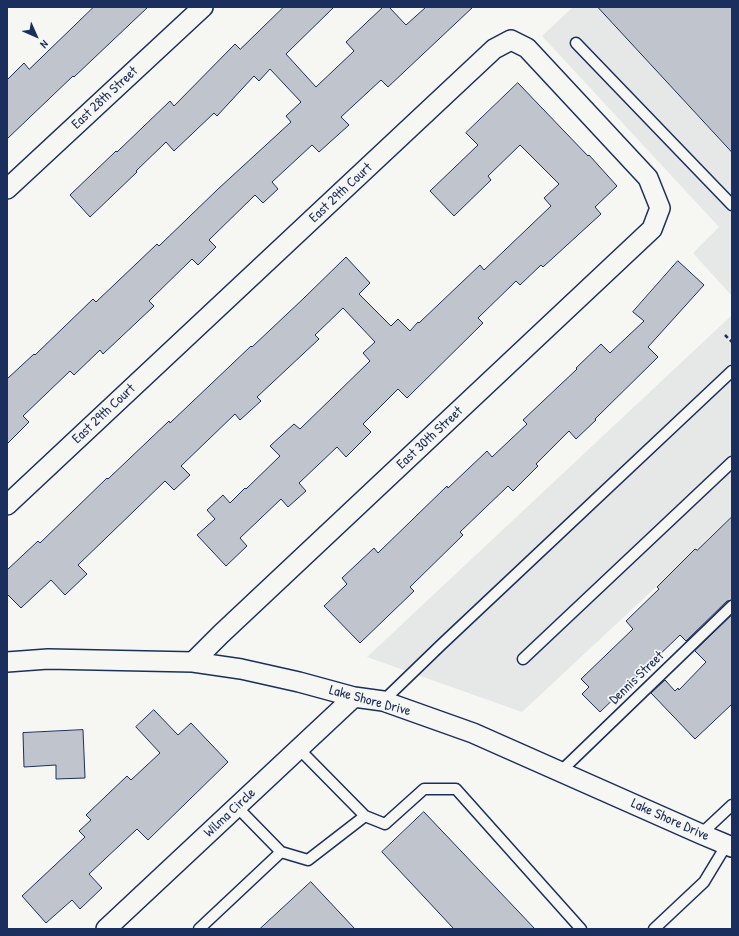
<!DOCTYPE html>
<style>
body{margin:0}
#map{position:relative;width:739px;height:936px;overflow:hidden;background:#f6f6f2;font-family:"Patrick Hand",sans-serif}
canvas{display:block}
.frame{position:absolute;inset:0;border:8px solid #1b2f5e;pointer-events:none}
.north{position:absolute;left:16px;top:16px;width:40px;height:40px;-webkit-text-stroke:3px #f6f6f2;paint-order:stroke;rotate:135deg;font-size:11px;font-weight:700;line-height:16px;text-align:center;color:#1b2f5e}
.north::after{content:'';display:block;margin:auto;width:14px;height:18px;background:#1b2f5e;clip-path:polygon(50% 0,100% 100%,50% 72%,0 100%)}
</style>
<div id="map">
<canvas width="739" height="936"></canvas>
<div class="frame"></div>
<div class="north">N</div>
</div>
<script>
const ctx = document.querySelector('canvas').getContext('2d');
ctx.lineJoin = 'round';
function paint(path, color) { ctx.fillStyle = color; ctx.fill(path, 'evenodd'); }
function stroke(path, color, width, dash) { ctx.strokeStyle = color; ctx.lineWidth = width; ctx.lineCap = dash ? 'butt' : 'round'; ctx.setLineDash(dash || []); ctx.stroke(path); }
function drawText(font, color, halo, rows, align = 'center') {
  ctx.font = font + ' "Patrick Hand",sans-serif'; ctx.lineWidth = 3.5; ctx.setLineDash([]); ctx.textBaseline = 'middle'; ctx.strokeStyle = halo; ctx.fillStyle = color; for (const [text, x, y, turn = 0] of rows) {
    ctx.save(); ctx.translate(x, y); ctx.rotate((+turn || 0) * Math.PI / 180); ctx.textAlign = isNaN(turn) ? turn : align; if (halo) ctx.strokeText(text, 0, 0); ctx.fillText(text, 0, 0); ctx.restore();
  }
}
paint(new Path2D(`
 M 573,7 L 732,7 L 732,296 L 693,253 L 719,227 L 542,36 Z
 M 732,315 L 732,516 L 522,712 L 367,657 Z`), '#e6e7e7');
const building = new Path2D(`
 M 94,7 L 148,7 L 74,77 L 73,76 L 7,139 L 7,80 L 24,63 L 29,69 Z
 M 284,7 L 334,7 L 286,54 L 316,87 L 354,51 L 346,42 L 383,7 L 389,7 L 406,25 L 426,7 L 473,7 L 388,87 L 381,80 L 341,117 L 349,125 L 319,152 L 312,145 L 272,182 L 278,189 L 263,203 L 255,195 L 209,240 L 216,247 L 198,265 L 192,259 L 149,301 L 154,306 L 103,354 L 100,350 L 74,375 L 70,371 L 23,416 L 29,422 L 7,444 L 7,379 L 34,354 L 35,355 L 93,299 L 96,302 L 157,244 L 159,246 L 218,189 L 291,122 L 286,116 L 301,102 L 270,69 L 259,81 L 254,76 L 217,116 L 214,113 L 174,151 L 166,142 L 136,171 L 137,172 L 90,217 L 70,195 L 116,151 L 117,152 L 170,101 L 174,106 L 235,44 L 240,49 Z
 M 598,7 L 732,7 L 732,152 Z
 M 518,83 L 588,156 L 589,155 L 617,186 L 595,207 L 601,214 L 543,267 L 541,265 L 520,285 L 516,281 L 478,318 L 483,323 L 407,398 L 398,389 L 363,424 L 371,432 L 346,457 L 337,447 L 299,483 L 306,491 L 288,507 L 281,499 L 240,538 L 247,546 L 226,566 L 197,535 L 215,519 L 207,510 L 223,495 L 230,503 L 245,488 L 246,489 L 280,456 L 270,446 L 294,424 L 300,429 L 370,361 L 363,353 L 375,342 L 343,308 L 315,335 L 319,339 L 257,397 L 261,401 L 240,420 L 235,414 L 181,466 L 190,475 L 174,490 L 165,481 L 78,565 L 87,574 L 65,595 L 51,580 L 21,608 L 7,594 L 7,570 L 38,541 L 40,543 L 107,478 L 108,479 L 169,421 L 170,423 L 251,346 L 252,347 L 304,298 L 346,257 L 370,283 L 359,294 L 391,326 L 398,319 L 410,331 L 418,322 L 419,323 L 480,265 L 484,270 L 551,206 L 544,198 L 559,184 L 520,145 L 488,176 L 491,180 L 454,216 L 430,191 L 478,145 L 466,133 Z
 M 678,261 L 704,285 L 648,347 L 658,357 L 595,419 L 596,420 L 576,439 L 569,431 L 536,464 L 538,466 L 513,491 L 508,486 L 460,532 L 463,535 L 410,587 L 414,591 L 360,643 L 324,606 L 347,584 L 342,578 L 374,548 L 378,553 L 447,486 L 448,488 L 487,451 L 492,457 L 527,424 L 523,420 L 577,369 L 576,368 L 601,344 L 610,353 L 644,321 L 633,312 Z
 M 732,517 L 732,600 L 727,601 L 686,641 L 680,635 L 600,712 L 582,694 L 589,687 L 581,679 L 633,629 L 626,621 L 659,589 L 657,587 L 695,549 L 697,550 Z
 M 732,615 L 732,704 L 695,739 L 651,693 L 665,680 L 675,691 L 678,688 L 679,690 L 706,662 L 695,651 Z
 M 154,710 L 178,735 L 191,723 L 228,762 L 148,840 L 137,829 L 89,874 L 102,888 L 80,909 L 72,900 L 46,923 L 22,896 L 85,837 L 79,831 L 91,820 L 86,815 L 127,776 L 131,780 L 160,753 L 136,727 Z
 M 83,730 L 85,778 L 56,779 L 56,765 L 24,767 L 23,733 Z
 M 424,812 L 535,929 L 454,929 L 382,852 Z
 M 311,882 L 355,929 L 260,929 Z`);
paint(building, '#c0c4cd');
stroke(building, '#1b2f5e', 1);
const service = new Path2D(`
 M 576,43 L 732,205
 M 523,659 L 732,462
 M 383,701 L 442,644 L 732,371
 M 299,749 L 365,816
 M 561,771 L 732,606
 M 237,807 L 281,852
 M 701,834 L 732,805
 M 199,929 L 281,852 L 308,860 L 365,816 L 385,824 L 424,789 L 456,789 L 581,929
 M 654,929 L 704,882 L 727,844`);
const minor = new Path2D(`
 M 7,189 L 203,7
 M 7,505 L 494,49 L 511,40 L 527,48 L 648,178 L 660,208 L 652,229 L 221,634 L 193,662
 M 7,662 L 48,659 L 193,662 L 241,669 L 299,682 L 354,697 L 383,701 L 473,733 L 701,834 L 732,847
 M 106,929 L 354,697`);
stroke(service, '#1b2f5e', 13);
stroke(minor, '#1b2f5e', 22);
stroke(new Path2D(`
 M 725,335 L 732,342`), '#1b2f5e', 2.5, [4, 3]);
stroke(service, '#f6f6f2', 10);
stroke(minor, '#f6f6f2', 19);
drawText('14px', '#1b2f5e', '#f6f6f2', [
 ["East 28th Street",105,98,-43],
 ["East 29th Court",341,193,-43],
 ["East 29th Court",104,414,-43],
 ["East 30th Street",430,438,-43],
 ["Dennis Street",637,678,-44],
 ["Lake Shore Drive",370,701,15],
 ["Wilma Circle",230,813,-43],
 ["Lake Shore Drive",670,820,24]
]);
</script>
